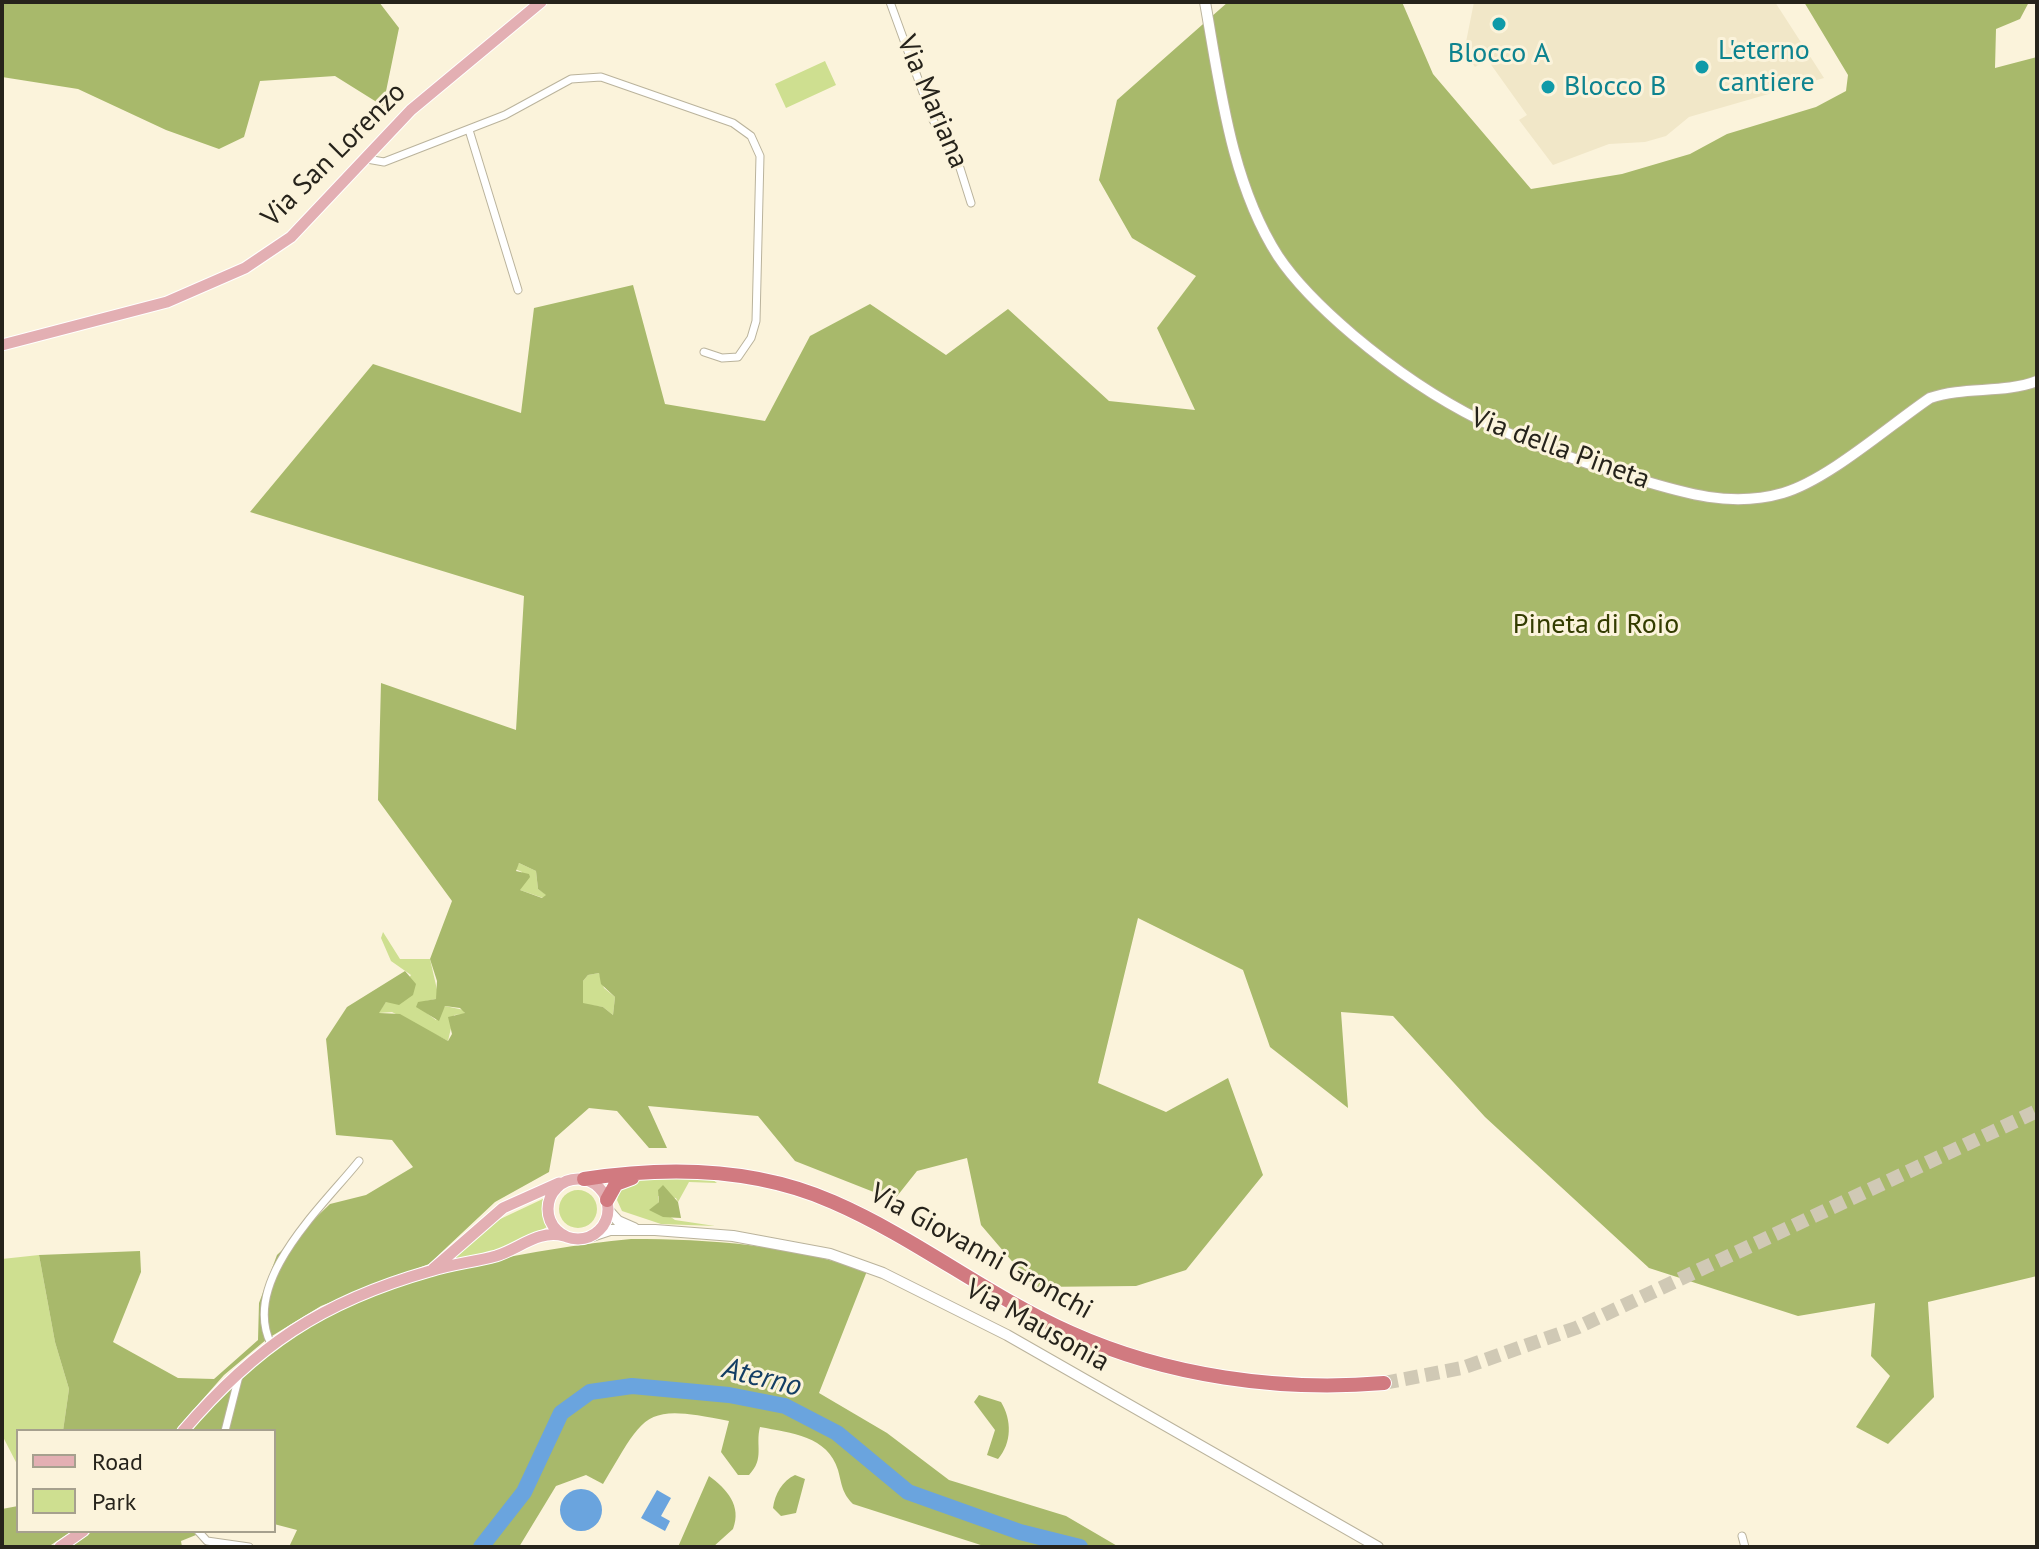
<!DOCTYPE html>
<style>
body{margin:0}
#map{position:relative;width:2039px;height:1549px;overflow:hidden;background:#fbf3db;font-family:"PT Sans",sans-serif}
canvas{display:block}
.frame{position:absolute;inset:0;border:4px solid #26231b;pointer-events:none}
.legend{position:absolute;left:16px;top:1429px;width:260px;height:104px;box-sizing:border-box;background:#fbf3db;border:2px solid #a6a08e;margin:0;padding:10px 14px;list-style:none;font-size:24px;color:#26231b}
.legend li{display:flex;align-items:center;gap:16px;height:40px}
.legend b{width:40px;border:2px solid #a6a08e}
</style>
<div id="map">
<canvas width="2039" height="1549"></canvas>
<div class="frame"></div>
<ul class="legend">
<li><b style="height:10px;background:#e3afb3"></b>Road</li>
<li><b style="height:22px;background:#cedf90"></b>Park</li>
</ul>
</div>
<script>
const ctx = document.querySelector('canvas').getContext('2d');
ctx.lineJoin = 'round';
function paint(path, color) { ctx.fillStyle = color; ctx.fill(path, 'evenodd'); }
function stroke(path, color, width, dash) { ctx.strokeStyle = color; ctx.lineWidth = width; ctx.lineCap = dash ? 'butt' : 'round'; ctx.setLineDash(dash || []); ctx.stroke(path); }
function drawText(font, color, halo, rows, align = 'center') {
  ctx.font = font + ' "PT Sans",sans-serif'; ctx.lineWidth = 6; ctx.setLineDash([]); ctx.textBaseline = 'middle'; ctx.strokeStyle = halo; ctx.fillStyle = color; for (const [text, x, y, turn = 0] of rows) {
    ctx.save(); ctx.translate(x, y); ctx.rotate((+turn || 0) * Math.PI / 180); ctx.textAlign = isNaN(turn) ? turn : align; if (halo) ctx.strokeText(text, 0, 0); ctx.fillText(text, 0, 0); ctx.restore();
  }
}
paint(new Path2D(`
 M 1474,2 L 1775,2 L 1824,78 L 1689,117 L 1666,136 L 1645,142 L 1609,144 L 1553,165 L 1519,120 L 1527,115 L 1487,59 L 1475,67 L 1464,52 Z`), '#f1e7c8');
paint(new Path2D(`
 M 825,61 L 836,85 L 786,108 L 775,84 Z
 M 519,863 L 536,871 L 538,889 L 547,895 L 543,898 L 520,890 L 522,872 L 515,869 Z
 M 383,932 L 400,959 L 430,959 L 438,994 L 436,999 L 426,1001 L 424,1011 L 436,1020 L 445,1006 L 464,1010 L 465,1014 L 454,1015 L 448,1041 L 392,1012 L 378,1013 L 386,1002 L 393,1001 L 411,975 L 391,961 L 381,938 Z
 M 599,973 L 604,988 L 615,997 L 613,1015 L 603,1007 L 583,1004 L 583,981 L 588,975 Z
 M 667,1175 L 708,1176 L 717,1183 L 689,1182 L 678,1202 L 676,1198 L 658,1196 L 659,1202 L 655,1206 L 675,1220 L 715,1226 L 661,1224 L 622,1211 L 617,1200 L 620,1188 L 635,1180 Z
 M559 1209a19 19 0 1 1 38 0a19 19 0 1 1-38 0Z
 M 547,1197 L 544,1209 L 549,1226 L 503,1250 L 449,1261 L 496,1221 Z
 M 39,1255 L 55,1342 L 69,1389 L 63,1431 L 18,1431 L 18,1466 L 2,1435 L 2,1259 Z`), '#cedf90');
paint(new Path2D(`
 M 2,2 L 379,2 L 399,28 L 383,106 L 335,76 L 260,81 L 244,137 L 219,149 L 166,130 L 78,89 L 2,77 Z
 M 1228,2 L 1402,2 L 1433,74 L 1531,189 L 1622,174 L 1690,154 L 1727,134 L 1816,107 L 1846,91 L 1848,75 L 1804,2 L 2029,2 L 2020,19 L 1996,29 L 1995,68 L 2037,57 L 2037,1276 L 1928,1302 L 1934,1397 L 1888,1444 L 1856,1427 L 1890,1376 L 1871,1356 L 1875,1303 L 1798,1316 L 1649,1268 L 1485,1117 L 1393,1016 L 1341,1012 L 1348,1108 L 1270,1047 L 1243,970 L 1138,918 L 1098,1083 L 1166,1112 L 1228,1078 L 1263,1175 L 1186,1270 L 1136,1286 L 1034,1287 L 981,1225 L 967,1158 L 917,1171 L 894,1200 L 795,1161 L 758,1116 L 648,1106 L 667,1148 L 649,1148 L 617,1111 L 589,1108 L 555,1138 L 549,1172 L 495,1202 L 429,1264 L 321,1306 L 267,1339 L 224,1375 L 175,1431 L 63,1431 L 69,1389 L 55,1342 L 39,1255 L 140,1251 L 141,1272 L 113,1342 L 178,1378 L 214,1379 L 258,1340 L 259,1303 L 277,1255 L 330,1204 L 366,1195 L 413,1167 L 392,1140 L 336,1135 L 326,1039 L 347,1007 L 405,971 L 416,984 L 413,995 L 399,1005 L 386,1002 L 379,1013 L 400,1014 L 448,1041 L 452,1034 L 448,1017 L 465,1013 L 460,1008 L 445,1006 L 439,1021 L 416,1007 L 418,1002 L 436,999 L 437,981 L 430,959 L 452,901 L 378,800 L 381,683 L 516,730 L 524,596 L 250,512 L 373,364 L 521,413 L 534,308 L 633,285 L 665,404 L 765,421 L 810,336 L 870,304 L 946,355 L 1008,309 L 1109,401 L 1195,410 L 1157,328 L 1196,276 L 1132,238 L 1099,180 L 1117,100 ZM 519,863 L 536,871 L 538,889 L 546,895 L 542,898 L 520,890 L 530,877 L 529,874 L 516,871 ZM 599,973 L 601,984 L 615,997 L 613,1015 L 603,1007 L 583,1003 L 583,981 L 588,975 Z
 M 663,1185 L 678,1202 L 681,1218 L 663,1217 L 649,1210 L 659,1202 L 658,1190 Z
 M 631,1239 C 711,1239 790,1245 867,1271 L 819,1393 L 887,1433 L 949,1480 L 1066,1516 L 1119,1547 L 987,1547 L 853,1504 C 842,1493 842,1485 838,1470 C 828,1436 791,1433 760,1427 C 755,1446 765,1458 749,1475 L 738,1475 L 721,1452 L 729,1421 C 642,1403 646,1413 603,1484 L 586,1475 L 556,1486 L 519,1547 L 289,1547 L 297,1530 L 274,1524 L 274,1431 L 191,1431 C 224,1393 257,1360 299,1333 C 386,1276 529,1249 631,1239 Z
 M 979,1395 L 1001,1402 C 1012,1420 1012,1443 998,1459 L 987,1455 L 995,1430 L 974,1402 Z
 M 795,1475 L 805,1479 L 796,1513 L 781,1516 L 773,1508 C 775,1494 782,1481 795,1475 Z
 M 709,1476 C 727,1489 742,1506 733,1529 L 713,1547 L 678,1547 Z
 M 18,1506 L 18,1531 L 72,1531 L 48,1547 L 2,1547 L 2,1509 Z
 M 93,1531 L 206,1531 L 181,1541 L 182,1547 L 71,1547 Z`), '#a8b96b');
paint(new Path2D(`
 M560 1510a21 21 0 1 1 42 0a21 21 0 1 1-42 0Z
 M 657,1490 L 671,1498 L 661,1516 L 670,1521 L 665,1531 L 641,1518 Z`), '#6aa4de');
stroke(new Path2D(`
 M 481,1547 L 524,1492 L 561,1413 L 590,1392 L 632,1386 L 729,1395 L 785,1406 L 837,1433 L 908,1492 L 1020,1532 L 1080,1547`), '#6aa4de', 16);
stroke(new Path2D(`
 M 1384,1383 L 1462,1368 L 1576,1328 L 2037,1111`), '#d0c9b5', 14, [14, 7]);
const street = new Path2D(`
 M 890,2 L 933,120 L 960,168 L 971,203
 M 469,130 L 518,290
 M 367,159 L 384,162 L 505,115 L 571,79 L 601,77 L 733,123 L 751,136 L 760,156 L 756,321 L 751,338 L 738,357 L 722,358 L 704,352
 M 271,1344 C 240,1281 323,1206 359,1161
 M 225,1431 L 240,1372
 M 198,1531 L 207,1541 L 249,1547
 M 1742,1536 L 1745,1547`);
const secondary = new Path2D(`
 M 1205,2 C 1220,86 1231,183 1278,256 C 1298,286 1326,312 1353,335 C 1442,410 1514,441 1624,475 C 1677,491 1728,509 1783,493 C 1828,480 1890,425 1930,398 C 1965,386 2003,394 2037,381
 M 608,1210 L 618,1221 L 634,1228
 M 592,1236 L 610,1230 L 655,1230 L 733,1236 L 830,1254 L 883,1273 L 1007,1335 L 1378,1547`);
const primary = new Path2D(`
 M 2,345 L 167,302 L 245,268 L 291,237 L 411,110 L 541,2
 M548 1209a30 30 0 1 1 60 0a30 30 0 1 1-60 0Z
 M 433,1269 L 503,1208 L 559,1183
 M 183,1431 C 256,1346 321,1302 430,1271 C 452,1264 474,1262 496,1256 C 519,1249 539,1229 564,1236
 M 60,1547 L 83,1531`);
const highway = new Path2D(`
 M 584,1179 C 668,1166 754,1167 833,1202 C 916,1238 988,1296 1071,1333 C 1167,1376 1280,1392 1384,1383
 M 607,1200 L 616,1184 L 632,1178`);
stroke(street, '#bab39c', 9);
stroke(secondary, '#bab39c', 12);
stroke(primary, '#fff', 13);
stroke(highway, '#fff', 16);
stroke(street, '#fff', 7);
stroke(secondary, '#fff', 10);
stroke(primary, '#e3afb3', 11);
stroke(highway, '#d17a80', 14);
for (const [x, y, r, color] of [
 [1499,24,8,"#0f9aa8"],
 [1702,67,8,"#0f9aa8"],
 [1548,87,8,"#0f9aa8"]
]) { const dot = new Path2D(); dot.arc(x, y, r, 0, 2 * Math.PI); ctx.fillStyle = color; ctx.fill(dot); stroke(dot, '#fbf3db', 3); }
drawText('28px', '#0d838f', '#fbf3db', [
 ["L'eterno",1718,51],
 ["cantiere",1718,83],
 ["Blocco A",1499,54,"center"],
 ["Blocco B",1564,87]
], 'left');
drawText('28px', '#26231b', '#fbf3db', [
 ["Via Mariana",932,102,67],
 ["Via San Lorenzo",334,155,-45],
 ["Via della Pineta",1560,449,20],
 ["Via Giovanni Gronchi",981,1252,29],
 ["Via Mausonia",1037,1326,29]
]);
drawText('28px', '#333c00', '#fbf3db', [
 ["Pineta di Roio",1596,625]
]);
drawText('italic 30px', '#143e64', '#fbf3db', [
 ["Aterno",762,1378,14]
]);
</script>
